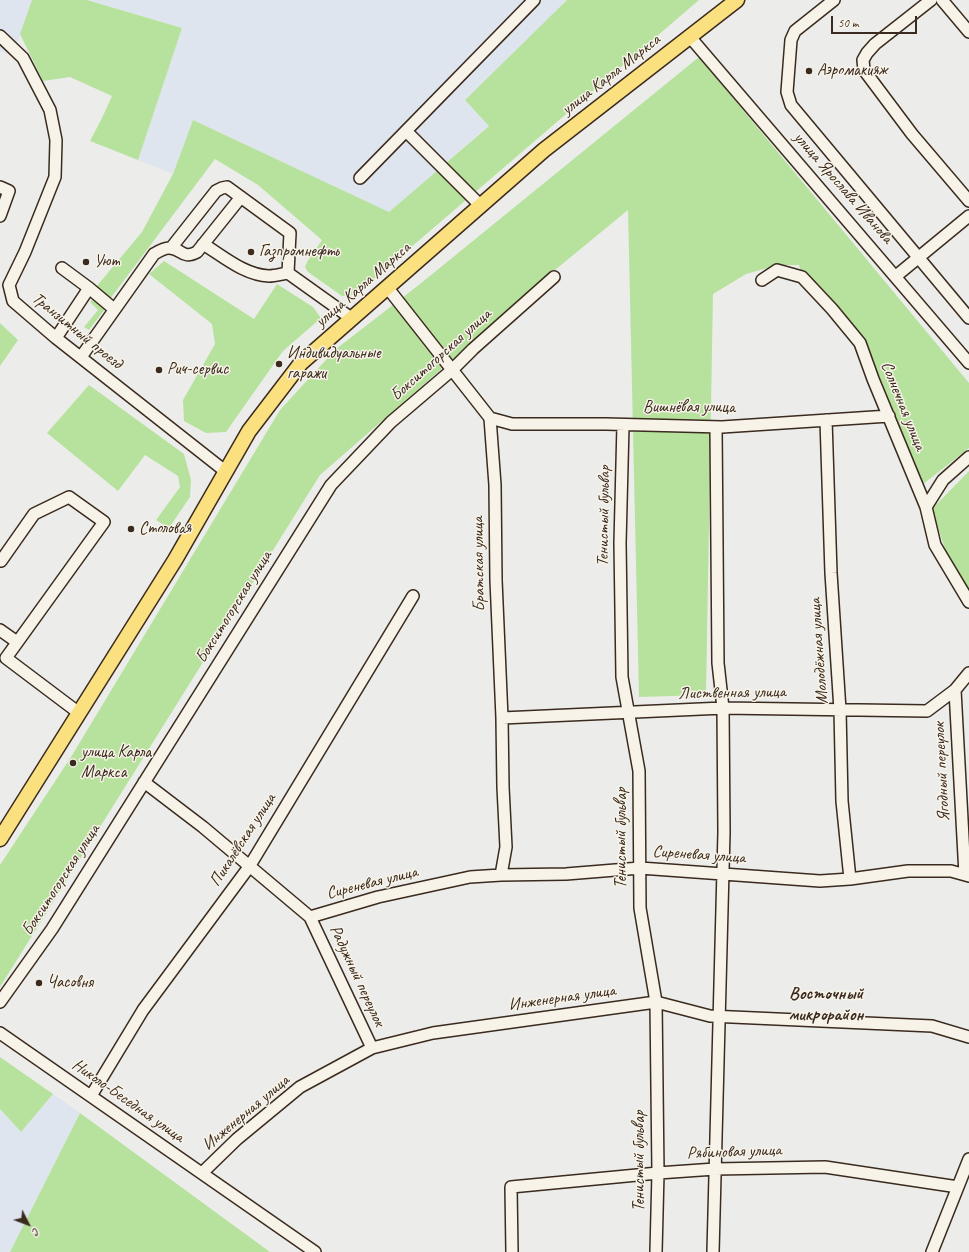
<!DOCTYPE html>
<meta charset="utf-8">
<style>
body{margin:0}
#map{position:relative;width:969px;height:1252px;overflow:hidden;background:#ecedeb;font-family:Caveat,sans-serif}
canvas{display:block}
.north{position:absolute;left:8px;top:1204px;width:40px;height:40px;-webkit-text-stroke:3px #f7f3e8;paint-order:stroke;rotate:132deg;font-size:11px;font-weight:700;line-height:16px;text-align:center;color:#3b2a1e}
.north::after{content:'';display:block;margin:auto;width:14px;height:18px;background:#3b2a1e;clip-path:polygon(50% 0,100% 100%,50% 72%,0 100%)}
.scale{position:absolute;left:831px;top:16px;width:86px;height:18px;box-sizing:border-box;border:2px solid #3b2a1e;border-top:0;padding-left:5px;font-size:12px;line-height:14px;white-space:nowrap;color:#3b2a1e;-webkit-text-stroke:3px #f7f3e8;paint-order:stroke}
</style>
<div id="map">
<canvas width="969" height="1252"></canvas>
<div class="north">С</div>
<div class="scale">50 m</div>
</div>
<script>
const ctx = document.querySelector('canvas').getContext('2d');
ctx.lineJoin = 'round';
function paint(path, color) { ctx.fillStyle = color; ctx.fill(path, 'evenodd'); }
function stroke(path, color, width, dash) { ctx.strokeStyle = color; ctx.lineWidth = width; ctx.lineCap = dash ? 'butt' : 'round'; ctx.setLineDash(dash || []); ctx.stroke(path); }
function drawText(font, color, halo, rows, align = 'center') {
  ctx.font = font + ' Caveat,sans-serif'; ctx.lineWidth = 3; ctx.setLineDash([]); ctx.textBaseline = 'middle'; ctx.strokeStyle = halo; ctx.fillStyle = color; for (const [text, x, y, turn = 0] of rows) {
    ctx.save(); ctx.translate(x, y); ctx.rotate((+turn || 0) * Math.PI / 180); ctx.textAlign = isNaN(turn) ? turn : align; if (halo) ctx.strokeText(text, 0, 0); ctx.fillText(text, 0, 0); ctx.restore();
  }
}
paint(new Path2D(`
 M 0,0 L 32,0 L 13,56 L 0,51 Z
 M 87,0 L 567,0 L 465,100 L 489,125 L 389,212 L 193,120 L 173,174 L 138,160 L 182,28 Z
 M 53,1094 L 80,1113 L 10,1252 L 0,1252 L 0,1109 L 21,1132 Z`), '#dee5ef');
paint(new Path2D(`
 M 32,0 L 87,0 L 182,28 L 138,160 L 90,141 L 102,118 L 112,96 L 70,77 L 43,81 L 20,34 Z
 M 567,0 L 699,0 L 360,291 L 353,295 L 342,296 L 308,272 L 305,267 L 307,262 L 322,240 L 258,185 L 215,159 L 110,299 L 96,287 L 142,232 L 173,174 L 193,120 L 389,212 L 489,126 L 465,100 Z
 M 699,57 L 969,383 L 969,448 L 922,485 L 882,382 L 855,335 L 802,277 L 799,265 L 778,265 L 746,274 L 713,294 L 706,695 L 639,697 L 628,210 L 555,270 L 320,475 L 0,987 L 0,865 L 71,757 L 280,410 L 336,349 L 420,284 Z
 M 164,261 L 254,319 L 277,284 L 313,307 L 321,318 L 283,351 L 226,432 L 206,433 L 184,421 L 183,400 L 215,344 L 212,324 L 149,274 Z
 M 94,298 L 105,309 L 89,330 L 84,327 L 98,310 L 90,302 Z
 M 0,323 L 18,340 L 0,366 Z
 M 89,385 L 184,454 L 191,480 L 190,497 L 169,528 L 156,520 L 180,487 L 178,476 L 145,455 L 118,491 L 47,433 Z
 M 969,471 L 969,591 L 949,561 L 932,509 Z
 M 0,1057 L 53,1094 L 21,1132 L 0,1109 Z
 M 80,1113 L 270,1252 L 10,1252 Z`), '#b7e29e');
const minor = new Path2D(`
 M 834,0 L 795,31 L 791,40 L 787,92 L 791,105 L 969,318
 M 931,0 L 875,44 L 867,53 L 863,60 L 864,70 L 912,134 L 969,201
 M 942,0 L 969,32
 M 0,36 L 23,58 L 50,110 L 56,140 L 55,177 L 25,252 L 9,285 L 13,301 L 56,338 L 225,471
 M 690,37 L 969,363
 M 406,131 L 480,205
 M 360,178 L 534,0
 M 0,187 L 9,191 L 0,216
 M 203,244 C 223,256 244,275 269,276 C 275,276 281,274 288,273
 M 171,248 L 216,191 L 222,188 L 227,187 L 290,233 L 288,273 L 351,318
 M 896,276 L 969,216
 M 762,280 L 777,270 L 802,277 L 832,309 L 860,343 L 873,379 L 926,507 L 935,545 L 969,602
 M 387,287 L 490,418 L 495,485 L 496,580 L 502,718 L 503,787 L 506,847 L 501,875
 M 89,288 L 114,309
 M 56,338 L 89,288 L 62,268
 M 81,357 L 154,254 C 159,251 164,248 169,248 C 182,248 182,260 197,252 L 241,197
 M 490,418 L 512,424 L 606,424 L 722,427 L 889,416
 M 826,420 L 831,573 L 840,710 L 842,801 L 850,879
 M 623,425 L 620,543 L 622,677 L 639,771 L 640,908 L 656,1002 L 658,1173 L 656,1252
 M 926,507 L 943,480 L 969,457
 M 1,561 L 34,514 L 69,497 L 104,522 L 6,658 L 79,713
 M 0,630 L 17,642
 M 502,718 L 723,708 L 927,711 L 955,690
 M 144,782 L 203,827 L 310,917 L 372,1048
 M 965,875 L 955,690 L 969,673
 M 310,917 L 378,897 L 470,877 L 501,875 L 566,874 L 640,868 L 820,881 L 850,879 L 908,871 L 951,871 L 969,876
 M 0,1002 L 52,929 L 331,485 L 391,422 L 452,370 L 473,349 L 554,277
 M 0,1033 L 315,1252
 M 91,1096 L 143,1010 L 249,867 L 413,596
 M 202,1173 L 237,1139 L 300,1087 L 372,1048 L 433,1033 L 656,1002 L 710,1016 L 932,1026 L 969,1037
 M 512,1252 L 511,1187 L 658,1173 L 715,1169 L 825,1167 L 958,1187
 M 713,1252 L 724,832 L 723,708 L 718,663 L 716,427
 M 932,1252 L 969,1159`);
const major = new Path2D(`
 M 0,839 L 175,560 L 249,431 L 301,363 L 544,150 L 737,0`);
stroke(minor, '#3b2a1e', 14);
stroke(major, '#3b2a1e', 17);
stroke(minor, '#f7f3e8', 11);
stroke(major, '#fbe080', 14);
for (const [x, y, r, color] of [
 [809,71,4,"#3b2a1e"],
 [251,252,4,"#3b2a1e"],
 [86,262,4,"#3b2a1e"],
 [279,364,4,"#3b2a1e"],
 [159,370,4,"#3b2a1e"],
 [131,529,4,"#3b2a1e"],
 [73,763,4,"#3b2a1e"],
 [39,983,4,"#3b2a1e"]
]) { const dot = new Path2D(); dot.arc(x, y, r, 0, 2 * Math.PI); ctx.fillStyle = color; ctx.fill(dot); stroke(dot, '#f7f3e8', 1.5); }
drawText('17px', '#3b2a1e', '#f7f3e8', [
 ["Аэромакияж",817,71],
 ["Газпромнефть",259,252],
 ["Уют",94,262],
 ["Индивидуальные",287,354],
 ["гаражи",287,374],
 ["Рич-сервис",167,370],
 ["Столовая",139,529],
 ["улица Карла",81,753],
 ["Маркса",81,773],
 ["Часовня",47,983]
], 'left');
drawText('17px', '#3b2a1e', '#f7f3e8', [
 ["улица Карла Маркса",611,75,-38],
 ["улица Ярослава Иванова",843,188,49],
 ["улица Карла Маркса",363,285,-41],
 ["Транзитный проезд",77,331,39],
 ["Бокситогорская улица",441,355,-42],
 ["Солнечная улица",903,406,68],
 ["Вишнёвая улица",689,408],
 ["Тенистый бульвар",604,516,-89],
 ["Братская улица",479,564,-91],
 ["Бокситогорская улица",234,607,-58],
 ["Молодёжная улица",819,651,-94],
 ["Лиственная улица",732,693,-1],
 ["Ягодный переулок",942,772,-93],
 ["Тенистый бульвар",622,838,-90],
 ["Пикалёвская улица",243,840,-57],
 ["Сиреневая улица",699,855,4],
 ["Бокситогорская улица",61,880,-57],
 ["Сиреневая улица",372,883,-14],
 ["Радужный переулок",357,976,65],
 ["Инженерная улица",562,998,-8],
 ["Николо-Беседная улица",128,1101,35],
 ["Инженерная улица",246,1113,-40],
 ["Рябиновая улица",734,1152,-2],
 ["Тенистый бульвар",640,1161,-90]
]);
drawText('bold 18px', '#3b2a1e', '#f7f3e8', [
 ["Восточный",826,994],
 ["микрорайон",826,1015]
]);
</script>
